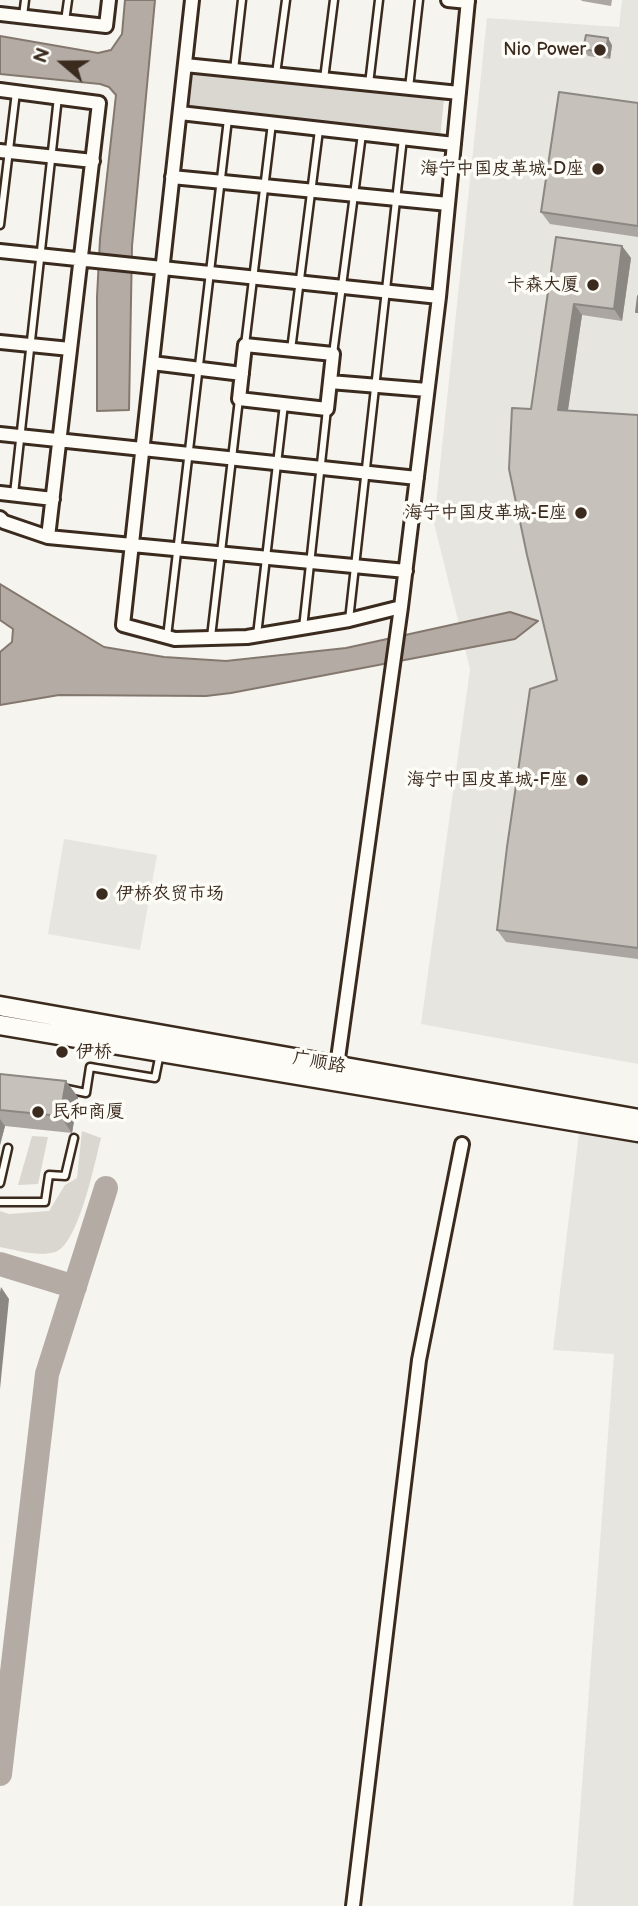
<!DOCTYPE html>
<meta charset="utf-8">
<style>
body{margin:0}
#map{position:relative;width:638px;height:1906px;overflow:hidden;background:#f5f4ee;font-family:"Balsamiq Sans",sans-serif}
canvas{display:block}
.north{position:absolute;left:28px;top:28px;width:70px;height:70px;-webkit-text-stroke:5px #fdfcf7;paint-order:stroke;rotate:290deg;font-size:19px;font-weight:700;line-height:28px;text-align:center;color:#3b2a1e}
.north::after{content:'';display:block;margin:auto;width:24px;height:32px;background:#3b2a1e;clip-path:polygon(50% 0,100% 100%,50% 72%,0 100%)}
</style>
<div id="map">
<canvas width="638" height="1906"></canvas>
<div class="north">N</div>
</div>
<script>
const ctx = document.querySelector('canvas').getContext('2d');
ctx.lineJoin = 'round';
function paint(path, color) { ctx.fillStyle = color; ctx.fill(path, 'evenodd'); }
function stroke(path, color, width, dash) { ctx.strokeStyle = color; ctx.lineWidth = width; ctx.lineCap = dash ? 'butt' : 'round'; ctx.setLineDash(dash || []); ctx.stroke(path); }
function drawText(font, color, halo, rows, align = 'center') {
  ctx.font = font + ' "Balsamiq Sans","LXGW WenKai TC",sans-serif'; ctx.lineWidth = 7; ctx.setLineDash([]); ctx.textBaseline = 'middle'; ctx.strokeStyle = halo; ctx.fillStyle = color; for (const [text, x, y, turn = 0] of rows) {
    ctx.save(); ctx.translate(x, y); ctx.rotate((+turn || 0) * Math.PI / 180); ctx.textAlign = isNaN(turn) ? turn : align; if (halo) ctx.strokeText(text, 0, 0); ctx.fillText(text, 0, 0); ctx.restore();
  }
}
paint(new Path2D(`
 M 622,0 L 638,0 L 638,1064 L 421,1024 L 470,669 L 434,523 L 487,18 L 619,27 Z
 M 64,839 L 157,855 L 140,950 L 48,934 Z
 M 580,1125 L 638,1139 L 638,1906 L 573,1906 L 614,1354 L 553,1350 Z`), '#e7e5df');
paint(new Path2D(`
 M 191,72 L 444,99 L 440,138 L 185,110 Z
 M 82,1131 L 101,1138 C 95,1162 78,1246 55,1252 C 38,1257 16,1250 0,1247 L 0,1211 L 9,1214 L 49,1211 L 65,1185 L 77,1178 Z
 M 32,1136 L 48,1137 L 38,1184 L 18,1185 Z`), '#dad6d0');
const water = new Path2D(`
 M 125,0 L 155,0 L 132,246 L 129,410 L 97,411 L 97,297 L 100,239 L 116,95 L 109,87 L 100,84 L 0,74 L 0,36 L 98,53 L 111,50 L 122,34 Z
 M 0,584 L 104,647 L 164,657 L 226,661 L 346,648 L 510,612 L 538,621 L 515,639 L 231,693 L 206,696 L 59,695 L 0,705 L 0,652 L 12,642 L 13,629 L 0,620 Z`);
paint(water, '#b4aca4');
stroke(water, '#84786e', 2);
stroke(new Path2D(`
 M 0,1264 L 75,1287
 M 0,1774 L 47,1374 L 106,1188`), '#b4aca4', 24);
const lane = new Path2D(`
 M 23,16 L 25,0
 M 65,21 L 68,0
 M 234,70 L 242,0
 M 276,74 L 286,0
 M 324,79 L 334,0
 M 369,84 L 379,0
 M 409,88 L 419,0
 M 0,225 L 16,92
 M 245,345 L 272,123
 M 291,350 L 319,130
 M 333,354 L 362,134
 M 14,494 L 58,97
 M 349,620 L 403,138
 M 303,628 L 327,409
 M 257,635 L 284,404
 M 167,637 L 228,119
 M 211,637 L 239,399
 M 67,1089 L 86,1093 L 90,1067 L 155,1078 L 160,1053
 M 0,1183 L 8,1148
 M 0,1202 L 45,1202 L 49,1175 L 65,1176 L 74,1138`);
const street = new Path2D(`
 M 192,0 L 123,625 L 175,639 L 247,637 L 349,620 L 401,607
 M 448,0 L 468,2
 M 0,14 L 106,26 L 109,0
 M 185,65 L 459,93
 M 0,90 L 99,103 L 48,537
 M 180,113 L 454,144
 M 0,151 L 93,161
 M 172,177 L 448,204
 M 0,251 L 439,297
 M 0,342 L 70,349
 M 245,345 L 333,354 L 327,409 L 239,399 Z
 M 152,363 L 242,374
 M 330,382 L 427,390
 M 0,434 L 417,478
 M 0,493 L 53,499
 M 0,518 L 4,522 L 48,537 L 406,571
 M 336,1073 L 401,607 L 439,297 L 468,0
 M 353,1906 L 419,1360 L 462,1144`);
const secondary = new Path2D(`
 M 0,1006 L 638,1119
 M 0,1025 L 638,1132`);
stroke(lane, '#3b2a1e', 11);
stroke(street, '#3b2a1e', 18);
stroke(secondary, '#3b2a1e', 23);
stroke(lane, '#fdfcf7', 6);
stroke(street, '#fdfcf7', 12);
stroke(secondary, '#fdfcf7', 18);
paint(new Path2D(`
 M 581,0 L 612,0 L 611,6 L 582,1 Z
 M 612,45 L 610,59 L 588,56 L 583,49 Z
 M 638,103 L 638,237 L 550,224 L 541,212 Z
 M 556,237 L 622,246 L 631,258 L 622,321 L 582,315 L 568,411 L 638,415 L 638,959 L 506,942 L 497,930 L 557,680 L 531,409 Z
 M 0,1074 L 78,1097 L 72,1133 L 5,1126 L 0,1145 Z`), '#aba6a1');
paint(new Path2D(`
 M 608,38 L 612,45 L 610,59 L 606,53 Z
 M 622,246 L 631,258 L 622,321 L 614,309 Z
 M 574,304 L 582,315 L 566,422 L 558,410 Z
 M 66,1081 L 78,1097 L 72,1133 L 60,1116 Z
 M 0,1119 L 5,1126 L 0,1145 Z
 M 1,1287 L 9,1299 L 0,1389 L 0,1292 Z`), '#8b8783');
const building = new Path2D(`
 M 586,35 L 608,38 L 606,53 L 583,49 Z
 M 559,92 L 638,103 L 638,226 L 541,212 Z
 M 556,237 L 622,246 L 614,309 L 574,304 L 558,410 L 638,415 L 638,948 L 497,930 L 507,847 L 530,689 L 557,680 L 527,555 L 509,469 L 512,408 L 531,409 Z
 M 638,296 L 638,312 L 636,312 Z
 M 0,1074 L 66,1081 L 60,1116 L 0,1110 Z`);
paint(building, '#c7c1bb');
stroke(building, '#8b8783', 2);
for (const [x, y, r, color] of [
 [600,50,7,"#3b2a1e"],
 [598,169,7,"#3b2a1e"],
 [593,285,7,"#3b2a1e"],
 [581,513,7,"#3b2a1e"],
 [582,780,7,"#3b2a1e"],
 [102,894,7,"#3b2a1e"],
 [62,1052,7,"#3b2a1e"],
 [38,1112,7,"#3b2a1e"]
]) { const dot = new Path2D(); dot.arc(x, y, r, 0, 2 * Math.PI); ctx.fillStyle = color; ctx.fill(dot); stroke(dot, '#fdfcf7', 2.5); }
drawText('18px', '#3b2a1e', '#fdfcf7', [
 ["Nio Power",586,50],
 ["海宁中国皮革城-D座",584,169],
 ["卡森大厦",579,285],
 ["海宁中国皮革城-E座",567,513],
 ["海宁中国皮革城-F座",568,780],
 ["伊桥农贸市场",116,894,"left"],
 ["伊桥",76,1052,"left"],
 ["民和商厦",52,1112,"left"]
], 'right');
drawText('18px', '#3b2a1e', '#fdfcf7', [
 ["广顺路",319,1063,10]
]);
</script>
